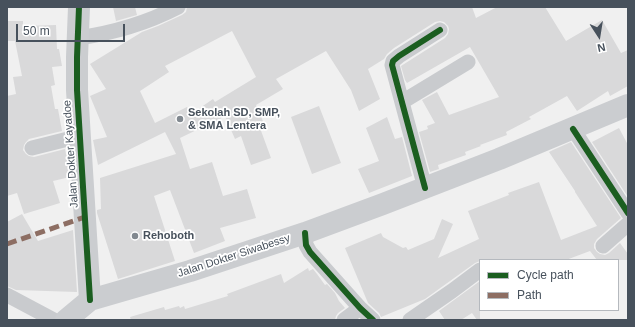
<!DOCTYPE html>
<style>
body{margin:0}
#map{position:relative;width:635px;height:327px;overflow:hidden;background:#f0f0f0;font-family:Helvetica,sans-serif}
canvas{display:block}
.frame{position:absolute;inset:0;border:8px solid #47515c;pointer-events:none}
.legend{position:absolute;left:479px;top:259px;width:140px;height:52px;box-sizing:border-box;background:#fff;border:1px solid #b5b9be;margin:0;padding:5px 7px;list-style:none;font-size:12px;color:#47515c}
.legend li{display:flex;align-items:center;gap:8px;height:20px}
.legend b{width:20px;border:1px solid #b5b9be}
.north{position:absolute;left:579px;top:16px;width:40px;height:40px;-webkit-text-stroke:3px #fff;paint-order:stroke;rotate:168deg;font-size:11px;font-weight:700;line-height:16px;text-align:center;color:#47515c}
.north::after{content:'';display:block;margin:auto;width:14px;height:18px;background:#47515c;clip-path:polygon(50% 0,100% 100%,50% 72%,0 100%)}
.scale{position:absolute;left:16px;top:24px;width:109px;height:18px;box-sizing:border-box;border:2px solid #47515c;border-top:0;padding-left:5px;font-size:12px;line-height:14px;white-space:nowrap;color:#47515c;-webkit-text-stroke:3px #fff;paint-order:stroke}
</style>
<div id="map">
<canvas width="635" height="327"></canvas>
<div class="frame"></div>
<ul class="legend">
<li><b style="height:5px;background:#1b5e20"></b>Cycle path</li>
<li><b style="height:5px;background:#8d6e63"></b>Path</li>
</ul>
<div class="north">N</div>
<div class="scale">50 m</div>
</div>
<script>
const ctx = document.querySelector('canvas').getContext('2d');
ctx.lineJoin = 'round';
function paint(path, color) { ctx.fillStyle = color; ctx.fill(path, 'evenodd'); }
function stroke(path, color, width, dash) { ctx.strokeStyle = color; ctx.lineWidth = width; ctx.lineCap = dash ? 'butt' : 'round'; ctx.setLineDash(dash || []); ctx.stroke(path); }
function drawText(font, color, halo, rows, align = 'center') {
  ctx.font = font + ' Helvetica,sans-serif'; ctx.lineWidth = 3.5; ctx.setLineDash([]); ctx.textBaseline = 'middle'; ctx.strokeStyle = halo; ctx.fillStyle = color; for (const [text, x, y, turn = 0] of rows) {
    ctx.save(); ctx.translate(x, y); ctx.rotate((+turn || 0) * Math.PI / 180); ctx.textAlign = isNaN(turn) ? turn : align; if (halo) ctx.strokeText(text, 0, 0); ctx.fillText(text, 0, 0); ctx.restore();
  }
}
paint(new Path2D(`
 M 113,7 L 135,7 L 137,15 L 116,21 Z
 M 187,7 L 472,7 L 476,18 L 497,7 L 545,7 L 566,41 L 602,20 L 621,53 L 628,50 L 628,86 L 610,96 L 608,91 L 577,111 L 567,96 L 529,117 L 531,119 L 506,132 L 507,135 L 480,145 L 481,146 L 465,152 L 466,155 L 438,165 L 439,169 L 430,172 L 419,132 L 428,129 L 427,126 L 435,123 L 422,100 L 437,92 L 449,115 L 499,97 L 470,47 L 407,83 L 405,80 L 401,66 L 445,38 L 448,34 L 449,29 L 448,26 L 444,22 L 440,21 L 435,22 L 394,48 L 387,54 L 384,59 L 368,69 L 380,99 L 359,111 L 351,90 L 326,51 L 276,79 L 283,89 L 256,105 L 265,126 L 260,128 L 271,158 L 251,165 L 241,136 L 235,139 L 225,116 L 208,126 L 207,125 L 180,138 L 190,169 L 212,162 L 223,196 L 247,189 L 256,218 L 220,228 L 225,241 L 194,253 L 170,190 L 154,196 L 175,261 L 118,279 L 97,213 L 97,210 L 101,209 L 100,178 L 176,154 L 165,132 L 98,165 L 93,140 L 107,137 L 90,96 L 106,89 L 90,64 L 142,32 L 158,26 L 182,15 L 186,12 ZM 232,31 L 256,77 L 215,102 L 213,99 L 191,114 L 187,107 L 155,123 L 140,91 L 169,72 L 165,66 Z
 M 7,21 L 23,21 L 23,26 L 56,25 L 57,49 L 59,49 L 62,66 L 52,67 L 55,85 L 51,86 L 55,109 L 58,109 L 62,131 L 29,139 L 26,142 L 24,145 L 23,150 L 26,154 L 29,156 L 34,157 L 65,149 L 69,168 L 70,177 L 53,181 L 60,203 L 24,214 L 17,193 L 7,196 L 7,96 L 16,94 L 13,77 L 22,76 L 15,41 L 7,41 Z
 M 319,106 L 341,163 L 312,174 L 291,117 Z
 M 387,117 L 395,139 L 402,137 L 412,176 L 369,193 L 358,169 L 379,161 L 366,128 Z
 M 619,128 L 628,145 L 628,197 L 592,142 Z
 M 571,142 L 621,218 L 597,239 L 594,244 L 594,248 L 597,252 L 600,254 L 605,255 L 609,253 L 620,243 L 628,254 L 628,260 L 597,260 L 590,251 L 566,260 L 480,260 L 480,261 L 475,263 L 425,299 L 381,317 L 379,313 L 368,303 L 345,248 L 381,233 L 383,237 L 403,248 L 406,247 L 408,250 L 434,239 L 442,219 L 453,224 L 438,258 L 479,239 L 468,211 L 509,195 L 508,193 L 539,182 L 561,240 L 597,226 L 575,192 L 575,191 L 549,152 L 553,150 Z
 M 22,214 L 38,241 L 73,230 L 77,292 L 16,290 L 7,286 L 7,222 Z
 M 308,268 L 309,271 L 313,269 L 317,274 L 325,285 L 327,284 L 335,293 L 339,301 L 345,308 L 338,313 L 336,316 L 335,320 L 131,320 L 130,317 L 164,307 L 165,310 L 179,306 L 180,308 L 184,306 L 185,309 L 228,296 L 227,294 L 281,274 L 284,283 Z
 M 480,281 L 480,320 L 477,320 L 472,313 L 461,320 L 445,320 L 439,311 Z`), '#d9d9da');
stroke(new Path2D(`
 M 78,38 C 113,33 147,23 178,7
 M 402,102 L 468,62
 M 573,129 L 628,213
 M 32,148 L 80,136
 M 425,188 L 392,65 L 393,61 L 399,56 L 440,30
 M 305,233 L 306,245 L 310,252 L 360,308 L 373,320
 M 603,246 L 628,224
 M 7,295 L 54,320
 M 344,320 L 360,308
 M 410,320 L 452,291 L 480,270`), '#c9cbce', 15);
stroke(new Path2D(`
 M 79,7 L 77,57 L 77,90 L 90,300
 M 66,320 L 90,300 L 190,271 L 305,233 L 383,204 L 499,159 L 628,105`), '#cbcdd0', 22);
stroke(new Path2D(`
 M 7,244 L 85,217`), '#8d6e63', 5, [10, 5]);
stroke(new Path2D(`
 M 79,7 L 77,57 L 77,90 L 90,300
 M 573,129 L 628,213
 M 425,188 L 392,65 L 393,61 L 399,56 L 440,30
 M 305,233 L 306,245 L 310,252 L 360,308 L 373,320`), '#1b5e20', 6);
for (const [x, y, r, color] of [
 [180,119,4,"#828990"],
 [135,236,4,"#828990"]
]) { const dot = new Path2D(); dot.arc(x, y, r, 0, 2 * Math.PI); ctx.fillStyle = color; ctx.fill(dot); stroke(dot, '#fff', 1.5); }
drawText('bold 11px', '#47515c', '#fff', [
 ["Sekolah SD, SMP,",188,113],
 ["& SMA Lentera",188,126],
 ["Rehoboth",143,236]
], 'left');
drawText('11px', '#47515c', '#fff', [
 ["Jalan Dokter Kayadoe",71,154,-94],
 ["Jalan Dokter Siwabessy",234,256,-18]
]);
</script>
